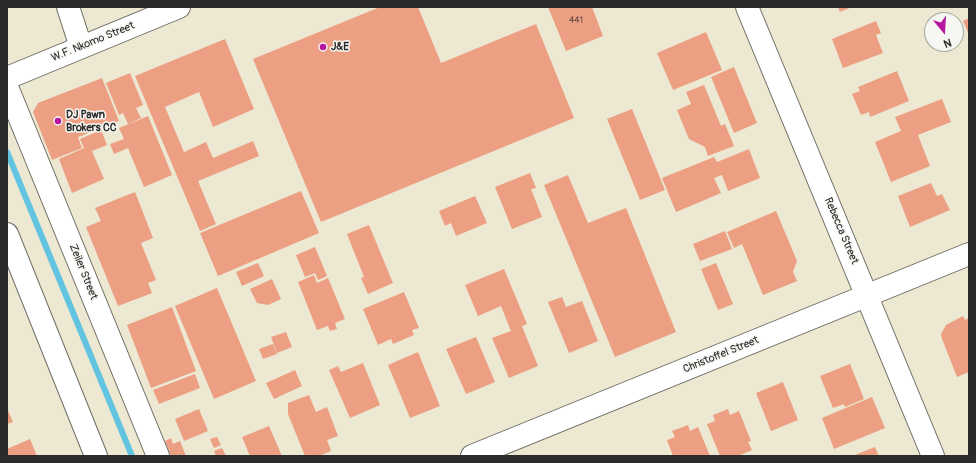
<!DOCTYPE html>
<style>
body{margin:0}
#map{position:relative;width:976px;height:463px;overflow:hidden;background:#ece8d1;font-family:Pangolin,sans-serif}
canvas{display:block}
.frame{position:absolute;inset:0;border:8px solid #2b2b2b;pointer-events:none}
.north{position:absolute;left:924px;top:12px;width:40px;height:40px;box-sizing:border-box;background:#f6f6f2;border:1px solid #a5a5a2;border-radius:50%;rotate:162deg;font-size:11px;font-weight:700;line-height:16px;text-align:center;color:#2b2b2b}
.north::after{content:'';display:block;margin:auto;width:14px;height:18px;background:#b5179e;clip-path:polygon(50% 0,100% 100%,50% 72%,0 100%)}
</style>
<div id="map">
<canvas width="976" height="463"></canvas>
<div class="frame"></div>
<div class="north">N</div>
</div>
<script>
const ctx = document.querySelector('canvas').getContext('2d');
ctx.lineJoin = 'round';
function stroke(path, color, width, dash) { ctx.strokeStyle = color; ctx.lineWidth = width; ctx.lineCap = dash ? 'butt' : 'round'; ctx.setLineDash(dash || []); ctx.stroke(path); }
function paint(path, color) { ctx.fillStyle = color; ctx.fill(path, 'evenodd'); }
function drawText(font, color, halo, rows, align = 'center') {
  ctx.font = font + ' Pangolin,sans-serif'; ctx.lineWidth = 3; ctx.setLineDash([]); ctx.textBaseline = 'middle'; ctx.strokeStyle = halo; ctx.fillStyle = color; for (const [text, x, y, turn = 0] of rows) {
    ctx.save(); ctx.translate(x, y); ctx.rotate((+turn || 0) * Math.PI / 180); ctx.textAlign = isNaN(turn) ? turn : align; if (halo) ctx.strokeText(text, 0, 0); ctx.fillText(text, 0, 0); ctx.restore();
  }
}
stroke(new Path2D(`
 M 7,152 L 132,456`), '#62c4e0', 6);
paint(new Path2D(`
 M 380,7 L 418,7 L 441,63 L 536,24 L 574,118 L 321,222 L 253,59 Z
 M 548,7 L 592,7 L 603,36 L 566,51 Z
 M 838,7 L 852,7 L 840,12 Z
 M 969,18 L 969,35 L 963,21 Z
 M 876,21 L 881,33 L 876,35 L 883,53 L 843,68 L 832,39 Z
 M 706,32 L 722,70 L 673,90 L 657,53 Z
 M 225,39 L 254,109 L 213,127 L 199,92 L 165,107 L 184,152 L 206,142 L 213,158 L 253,141 L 259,156 L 198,181 L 216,224 L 200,231 L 135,76 Z
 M 734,67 L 757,123 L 734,133 L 711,77 Z
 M 897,71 L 909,101 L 870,117 L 869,112 L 861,115 L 852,94 L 860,91 L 858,87 Z
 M 130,73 L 143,105 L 136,108 L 141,118 L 128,124 L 123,113 L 119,115 L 106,83 Z
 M 102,78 L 119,121 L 78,137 L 82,148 L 52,160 L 33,112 L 38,103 Z
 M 704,85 L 721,126 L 725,124 L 734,146 L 708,156 L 705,147 L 689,139 L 677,110 L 691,104 L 686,92 Z
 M 942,99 L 951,122 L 918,135 L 930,166 L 891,182 L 875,142 L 901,131 L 895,117 Z
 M 632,109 L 665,190 L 640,200 L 607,119 Z
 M 148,116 L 172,175 L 144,187 L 128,148 L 114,154 L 110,144 L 124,139 L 119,128 Z
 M 101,130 L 107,145 L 92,151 L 104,179 L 72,193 L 59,159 L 84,148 L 80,139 Z
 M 749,149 L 760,178 L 728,191 L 722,175 L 714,178 L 721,193 L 676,212 L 662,178 L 714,157 L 717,162 Z
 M 530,173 L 536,188 L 531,189 L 542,217 L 512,229 L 495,187 Z
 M 568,175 L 588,223 L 626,208 L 676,332 L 615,357 L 544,185 Z
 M 931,183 L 937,196 L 942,194 L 950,210 L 910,227 L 898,196 Z
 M 301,191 L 319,233 L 218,276 L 200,233 Z
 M 135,192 L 153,238 L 141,243 L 156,280 L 148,283 L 152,293 L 118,306 L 86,227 L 101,221 L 95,208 Z
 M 475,196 L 487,223 L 456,236 L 451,223 L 445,226 L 439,211 Z
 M 776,211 L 797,261 L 793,272 L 797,281 L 763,295 L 742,244 L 734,248 L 727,232 Z
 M 369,225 L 393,283 L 368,294 L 361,278 L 364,277 L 347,234 Z
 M 725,231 L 732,249 L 700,261 L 693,244 Z
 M 315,247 L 327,276 L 318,280 L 315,273 L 305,277 L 296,255 Z
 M 258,263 L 264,276 L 242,286 L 236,272 Z
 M 716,263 L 733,304 L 718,310 L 701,269 Z
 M 504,269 L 527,324 L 522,326 L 538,366 L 509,378 L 492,338 L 511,331 L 501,306 L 478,316 L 465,285 Z
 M 314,275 L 317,283 L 328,278 L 345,319 L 335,323 L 337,329 L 330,331 L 328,326 L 317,330 L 298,282 Z
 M 272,279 L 281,299 L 268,305 L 257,303 L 250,289 Z
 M 217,288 L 256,381 L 214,399 L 175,306 Z
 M 404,292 L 419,328 L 412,330 L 414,335 L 393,344 L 391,339 L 378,345 L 363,309 Z
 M 562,297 L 566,307 L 582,301 L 598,341 L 569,353 L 548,302 Z
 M 172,307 L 196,371 L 151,388 L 127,325 Z
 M 963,316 L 965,320 L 969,318 L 969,372 L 957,377 L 942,339 L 941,334 L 946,325 Z
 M 286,332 L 292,347 L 277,353 L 271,337 Z
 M 476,337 L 495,382 L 466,394 L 446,349 Z
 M 273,344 L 277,354 L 263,359 L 259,349 Z
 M 418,352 L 440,406 L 410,418 L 388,365 Z
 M 363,363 L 380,405 L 350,418 L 329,370 L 338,366 L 341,372 Z
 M 850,364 L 864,399 L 845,407 L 844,404 L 833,408 L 820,376 Z
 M 295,370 L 302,386 L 274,399 L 266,383 Z
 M 195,374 L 200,388 L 159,404 L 153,390 Z
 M 783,382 L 798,420 L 771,431 L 756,393 Z
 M 309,395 L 316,412 L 327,407 L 338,436 L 327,440 L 331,451 L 319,456 L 305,456 L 288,414 L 288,403 Z
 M 872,397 L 885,428 L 834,449 L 822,418 Z
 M 7,408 L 13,422 L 7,424 Z
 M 199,409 L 208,431 L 184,441 L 175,419 Z
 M 728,409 L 730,415 L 739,411 L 751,441 L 748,442 L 752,450 L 738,456 L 720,456 L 707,424 L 715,421 L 713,415 Z
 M 688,425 L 690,431 L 698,427 L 710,456 L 673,456 L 667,440 L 675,437 L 672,431 Z
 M 269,426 L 282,456 L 250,456 L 242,437 Z
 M 217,437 L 221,445 L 214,448 L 210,439 Z
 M 171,438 L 173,444 L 180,441 L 186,456 L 171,456 L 165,441 Z
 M 30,439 L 37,456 L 7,456 L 7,449 Z
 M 875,447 L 879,456 L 852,456 Z
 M 222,448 L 226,456 L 216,456 L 214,451 Z`), '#ed9f84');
const minor = new Path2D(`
 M 68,7 L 81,47
 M 747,7 L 933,456
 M 7,87 L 158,456
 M 7,234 L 96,456
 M 472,456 L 969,254`);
const major = new Path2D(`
 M 7,78 L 179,7`);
stroke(minor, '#6f6d65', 24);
stroke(major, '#6f6d65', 24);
stroke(minor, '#fff', 22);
stroke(major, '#fff', 22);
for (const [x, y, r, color] of [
 [323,47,4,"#b5179e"],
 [58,121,4,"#b5179e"]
]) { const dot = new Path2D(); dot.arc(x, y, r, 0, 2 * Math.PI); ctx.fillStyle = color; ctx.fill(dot); stroke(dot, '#f6f6f2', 1.5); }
drawText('9px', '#5c4841', null, [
 ["441",576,21]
]);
drawText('11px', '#2b2b2b', '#f6f6f2', [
 ["W.F. Nkomo Street",93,42,-22],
 ["Rebecca Street",841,231,67],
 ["Zeiler Street",83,272,68],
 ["Christoffel Street",721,355,-22]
]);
drawText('bold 11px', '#2b2b2b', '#f6f6f2', [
 ["J&E",331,47],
 ["DJ Pawn",66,115],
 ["Brokers CC",66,128]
], 'left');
</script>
